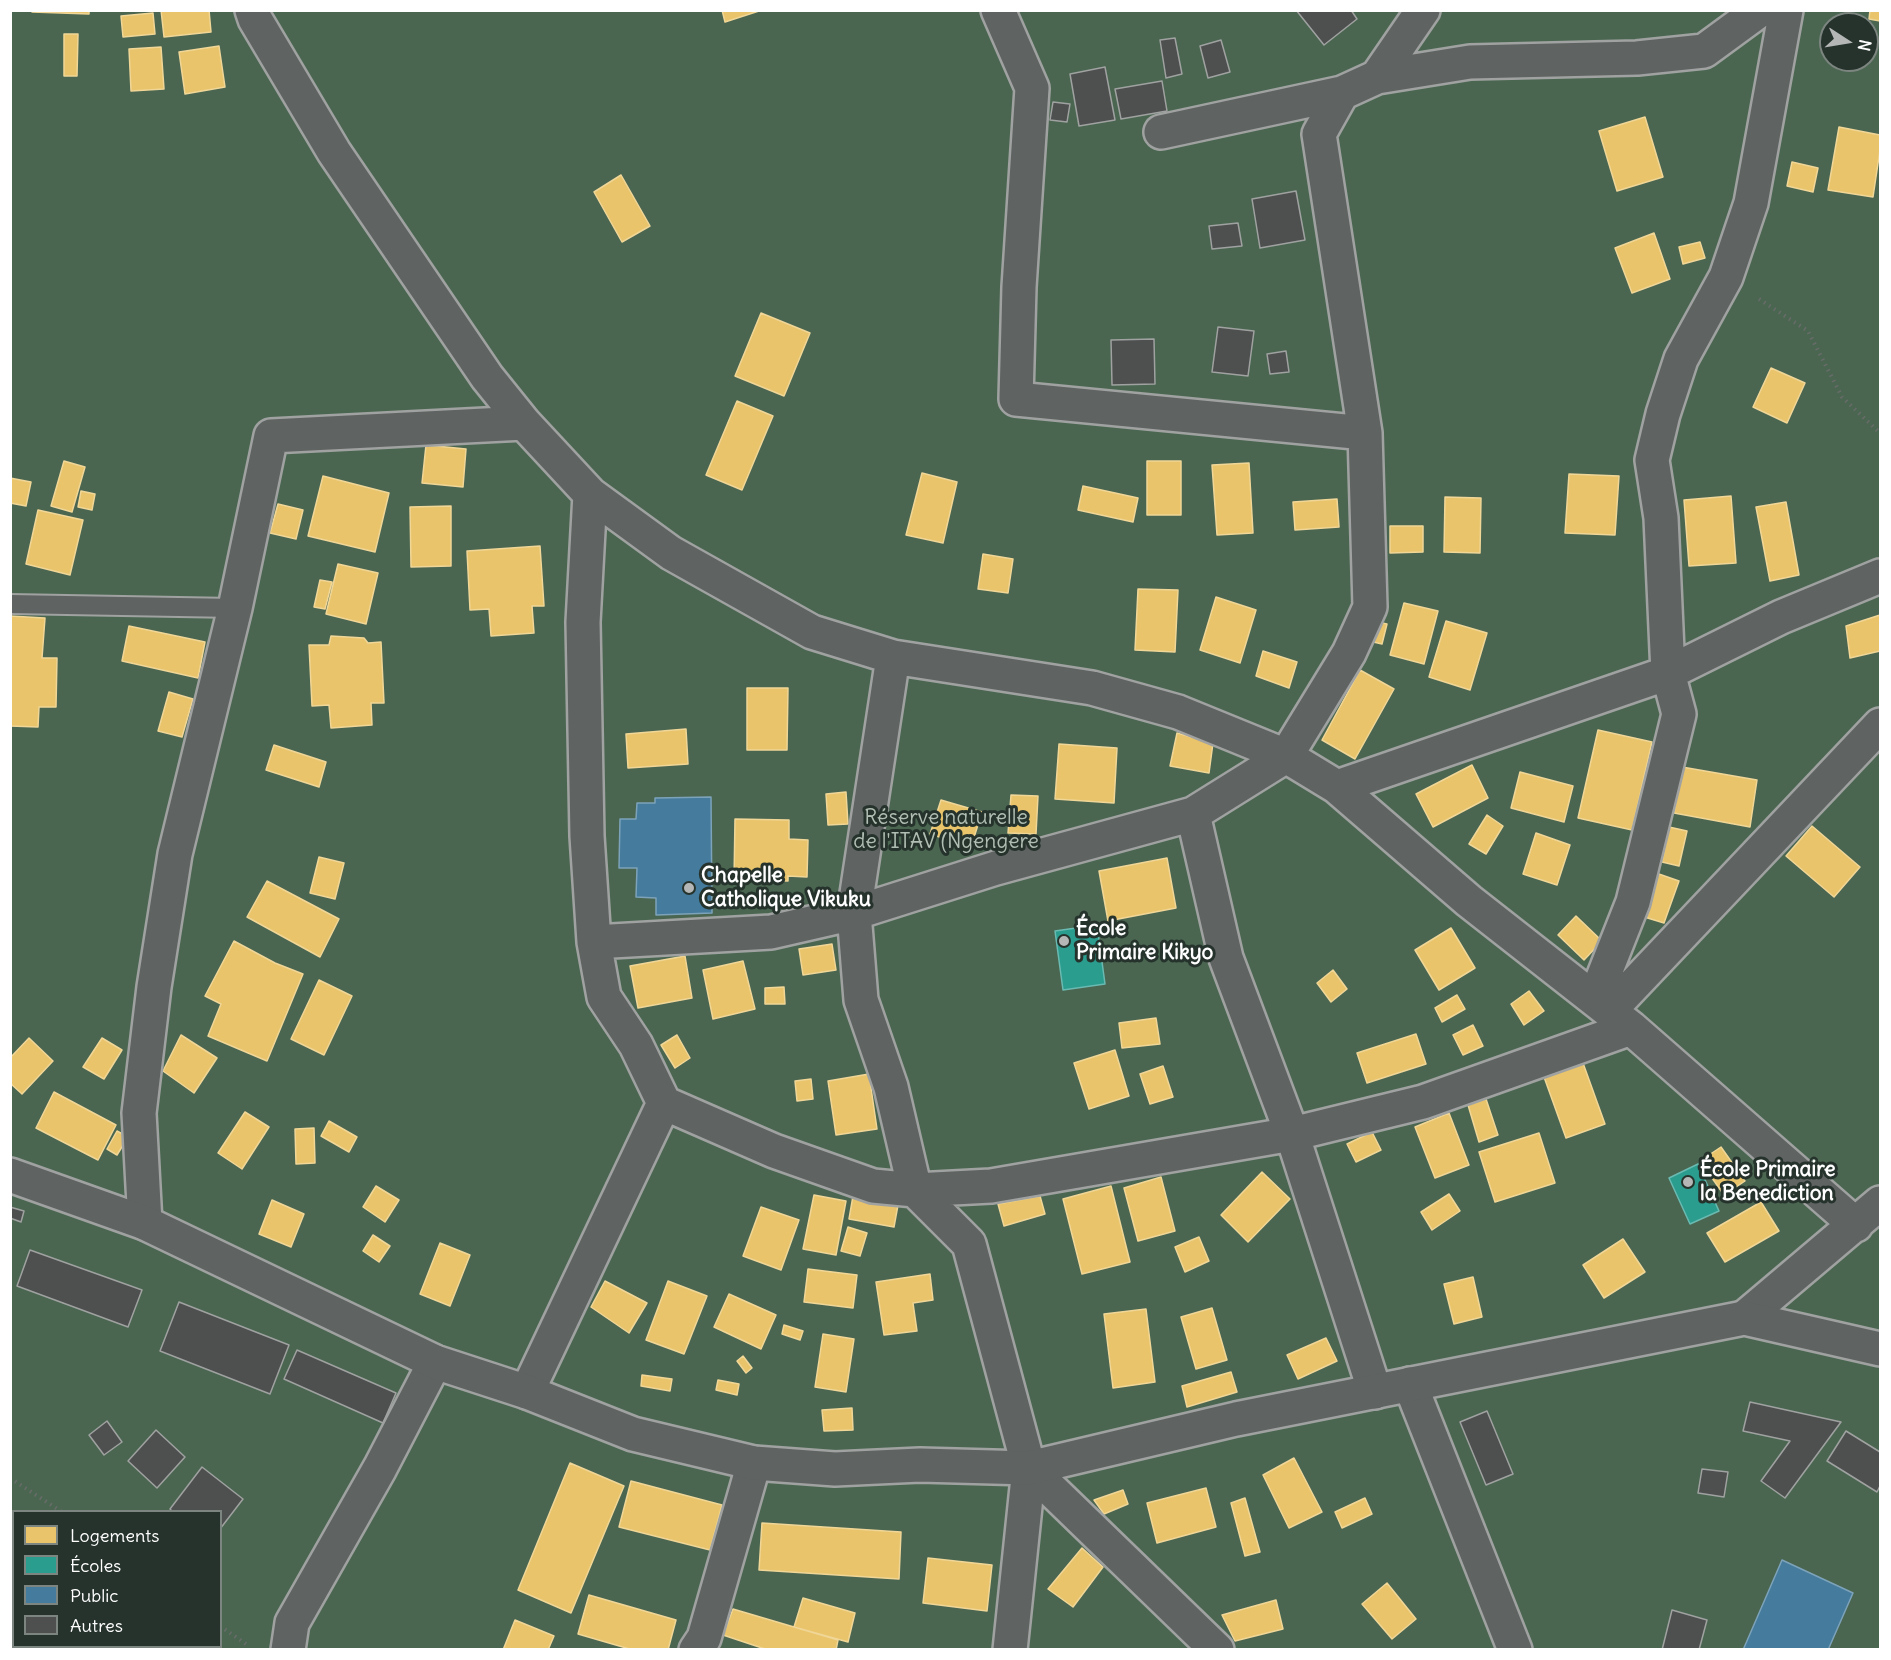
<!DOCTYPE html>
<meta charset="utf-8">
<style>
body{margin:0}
#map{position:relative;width:1891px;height:1660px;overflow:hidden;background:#29302d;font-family:Delius,sans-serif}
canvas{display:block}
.frame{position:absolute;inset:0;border:12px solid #fff;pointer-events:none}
.legend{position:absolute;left:12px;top:1510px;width:210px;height:138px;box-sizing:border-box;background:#26332d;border:2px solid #7d8581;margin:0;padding:8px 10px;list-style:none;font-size:18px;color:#fff}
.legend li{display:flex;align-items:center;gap:12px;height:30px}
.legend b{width:30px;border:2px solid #7d8581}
.north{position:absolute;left:1819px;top:12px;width:60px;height:60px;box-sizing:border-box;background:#26332d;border:2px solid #7d8581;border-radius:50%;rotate:102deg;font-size:16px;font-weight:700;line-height:24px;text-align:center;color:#fff}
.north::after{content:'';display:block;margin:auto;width:21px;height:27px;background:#b4b7b6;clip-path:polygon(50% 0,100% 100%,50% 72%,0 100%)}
</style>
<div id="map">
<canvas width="1891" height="1660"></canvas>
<div class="frame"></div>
<ul class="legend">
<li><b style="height:16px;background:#e9c46a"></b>Logements</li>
<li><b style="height:16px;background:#2a9d8f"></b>Écoles</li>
<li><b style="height:16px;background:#457b9d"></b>Public</li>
<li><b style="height:16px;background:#4e5050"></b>Autres</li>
</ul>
<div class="north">N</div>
</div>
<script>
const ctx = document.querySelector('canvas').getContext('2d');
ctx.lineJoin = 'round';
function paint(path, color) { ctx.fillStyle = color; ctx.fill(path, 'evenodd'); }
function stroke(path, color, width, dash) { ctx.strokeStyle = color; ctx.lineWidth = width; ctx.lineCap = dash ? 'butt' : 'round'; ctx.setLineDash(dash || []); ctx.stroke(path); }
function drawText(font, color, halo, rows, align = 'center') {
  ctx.font = font + ' Delius,sans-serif'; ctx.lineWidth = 6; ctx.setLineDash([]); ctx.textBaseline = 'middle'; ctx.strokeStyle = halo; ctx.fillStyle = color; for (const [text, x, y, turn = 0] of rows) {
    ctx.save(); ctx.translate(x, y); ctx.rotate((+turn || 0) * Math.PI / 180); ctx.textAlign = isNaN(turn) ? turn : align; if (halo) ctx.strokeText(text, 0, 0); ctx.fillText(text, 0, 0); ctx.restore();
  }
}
paint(new Path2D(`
 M 11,11 L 1880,11 L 1880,1649 L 11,1649 ZM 1831,24 L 1867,24 L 1867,60 L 1831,60 ZM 14,1512 L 220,1512 L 220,1646 L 14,1646 Z`), '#4a6651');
const homes = new Path2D(`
 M 32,10 L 89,10 L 89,14 L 32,12 Z
 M 161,10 L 209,10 L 211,32 L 164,37 Z
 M 722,10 L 762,10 L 725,22 Z
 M 1870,10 L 1880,10 L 1880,21 L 1869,19 Z
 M 153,13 L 155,34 L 123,37 L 121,16 Z
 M 64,34 L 78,34 L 77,76 L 64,76 Z
 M 219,46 L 225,87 L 185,94 L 179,52 Z
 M 161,47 L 164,89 L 131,91 L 129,49 Z
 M 1645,117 L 1663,177 L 1617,191 L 1599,131 Z
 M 1839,127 L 1880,135 L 1880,150 L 1873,197 L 1828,190 Z
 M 1792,162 L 1818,168 L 1813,192 L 1787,186 Z
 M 621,175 L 650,226 L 622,242 L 594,192 Z
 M 1654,233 L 1670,279 L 1632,293 L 1615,248 Z
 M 1700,242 L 1705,258 L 1683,264 L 1679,247 Z
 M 761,313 L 810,333 L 784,396 L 735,376 Z
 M 1771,368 L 1805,383 L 1787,423 L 1753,407 Z
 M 737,401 L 773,416 L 742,490 L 706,475 Z
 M 426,445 L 466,449 L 463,487 L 422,483 Z
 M 64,461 L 85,467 L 72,512 L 51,506 Z
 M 1147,461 L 1181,461 L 1181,515 L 1147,515 Z
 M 1249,463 L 1253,533 L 1217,535 L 1212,465 Z
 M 922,473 L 957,482 L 943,543 L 906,535 Z
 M 1569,474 L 1619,476 L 1615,535 L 1565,533 Z
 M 323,476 L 389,493 L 375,552 L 308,536 Z
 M 10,478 L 31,482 L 26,506 L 10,503 Z
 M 1083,486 L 1138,498 L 1133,522 L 1078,510 Z
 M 81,491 L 95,494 L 92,510 L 78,507 Z
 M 1731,496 L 1736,563 L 1689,566 L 1684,500 Z
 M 1445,497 L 1481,498 L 1480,553 L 1444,552 Z
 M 1337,499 L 1339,527 L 1295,530 L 1293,502 Z
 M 1786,502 L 1799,575 L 1770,581 L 1756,507 Z
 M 278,504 L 303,510 L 296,539 L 270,533 Z
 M 451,506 L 451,566 L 411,567 L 410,507 Z
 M 38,510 L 83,520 L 70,575 L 26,564 Z
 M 1390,526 L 1423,526 L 1423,552 L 1390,553 Z
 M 540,546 L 544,606 L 532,606 L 534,633 L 491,636 L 489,609 L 470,610 L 467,551 Z
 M 983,554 L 1013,559 L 1008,593 L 978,589 Z
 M 338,564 L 378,573 L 366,624 L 326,614 Z
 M 320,580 L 332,582 L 325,609 L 314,607 Z
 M 1138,589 L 1178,590 L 1175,652 L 1135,650 Z
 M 1216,597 L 1256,610 L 1240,663 L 1200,650 Z
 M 1404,603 L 1438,611 L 1424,664 L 1390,655 Z
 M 1880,615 L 1880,651 L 1850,658 L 1846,626 Z
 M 10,616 L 45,618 L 42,658 L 57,658 L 56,707 L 39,707 L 38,727 L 10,726 Z
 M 1373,621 L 1387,624 L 1382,644 L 1369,641 Z
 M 1446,621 L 1487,633 L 1470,690 L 1429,677 Z
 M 129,626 L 205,642 L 198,678 L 122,661 Z
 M 331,636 L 364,638 L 368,643 L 381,642 L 384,703 L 371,703 L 372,725 L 331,728 L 329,705 L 312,706 L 309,645 L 329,645 Z
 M 1263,651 L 1297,662 L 1289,688 L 1256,676 Z
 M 1360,670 L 1394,689 L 1355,759 L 1322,740 Z
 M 747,688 L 788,688 L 787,750 L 747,750 Z
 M 169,692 L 193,699 L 182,737 L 158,731 Z
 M 686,729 L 688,764 L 628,768 L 626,734 Z
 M 1598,730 L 1652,742 L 1632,830 L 1578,818 Z
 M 1177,733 L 1213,743 L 1209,773 L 1170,766 Z
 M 1059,744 L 1117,748 L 1114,803 L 1055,799 Z
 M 274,745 L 326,762 L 319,787 L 266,770 Z
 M 1472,765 L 1488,798 L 1433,827 L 1416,794 Z
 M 1682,767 L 1757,780 L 1750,827 L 1674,813 Z
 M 1520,772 L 1573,786 L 1564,822 L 1511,808 Z
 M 846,792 L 848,824 L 828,825 L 826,794 Z
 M 1011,795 L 1038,796 L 1036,834 L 1008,833 Z
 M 941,800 L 982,812 L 971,847 L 930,834 Z
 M 1487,815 L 1503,826 L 1486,854 L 1469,844 Z
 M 735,819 L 789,820 L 789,839 L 808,840 L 807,877 L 788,876 L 788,881 L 734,880 Z
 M 1812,826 L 1860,867 L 1834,897 L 1786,856 Z
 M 1669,827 L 1687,831 L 1679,866 L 1662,862 Z
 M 1536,833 L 1570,845 L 1557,885 L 1523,874 Z
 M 319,857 L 344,863 L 335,899 L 310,893 Z
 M 1167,858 L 1176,908 L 1108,921 L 1099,871 Z
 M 1656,873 L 1679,881 L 1664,923 L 1641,916 Z
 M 267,881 L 339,919 L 320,957 L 247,917 Z
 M 1576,916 L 1602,941 L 1584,960 L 1558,935 Z
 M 1451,928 L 1475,968 L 1439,990 L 1415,950 Z
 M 234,941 L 275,963 L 303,974 L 267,1061 L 208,1036 L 221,1004 L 205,996 Z
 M 832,944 L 836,970 L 803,975 L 799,949 Z
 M 685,956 L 692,998 L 638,1008 L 630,966 Z
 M 743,961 L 755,1009 L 713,1019 L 703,970 Z
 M 1333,970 L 1347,989 L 1331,1002 L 1317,983 Z
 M 319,980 L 352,996 L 324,1055 L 291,1039 Z
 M 784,987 L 785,1004 L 765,1004 L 765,988 Z
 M 1529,991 L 1544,1011 L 1524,1025 L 1511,1004 Z
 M 1457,995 L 1465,1009 L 1442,1022 L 1435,1008 Z
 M 1156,1018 L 1160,1044 L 1122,1048 L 1119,1023 Z
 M 1473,1025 L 1483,1046 L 1463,1055 L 1453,1035 Z
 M 1416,1034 L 1426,1064 L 1367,1083 L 1357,1053 Z
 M 181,1035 L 217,1058 L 194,1093 L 163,1071 Z
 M 677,1035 L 690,1058 L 675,1068 L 661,1045 Z
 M 29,1038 L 53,1061 L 22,1094 L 10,1083 L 10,1058 Z
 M 102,1038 L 122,1050 L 104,1079 L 83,1067 Z
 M 1115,1050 L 1129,1096 L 1089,1109 L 1074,1063 Z
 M 1583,1063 L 1605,1124 L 1566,1138 L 1544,1077 Z
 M 1163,1066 L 1173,1097 L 1150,1104 L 1140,1074 Z
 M 869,1074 L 877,1129 L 836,1135 L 828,1081 Z
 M 811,1079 L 813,1099 L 797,1101 L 795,1081 Z
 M 54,1092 L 116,1125 L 98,1160 L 36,1128 Z
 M 1486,1099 L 1498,1135 L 1479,1142 L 1468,1105 Z
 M 245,1112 L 269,1127 L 242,1169 L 218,1153 Z
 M 1449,1113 L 1469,1165 L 1435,1178 L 1415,1127 Z
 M 329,1121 L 357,1137 L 349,1152 L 321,1136 Z
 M 314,1128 L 315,1163 L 296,1164 L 295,1129 Z
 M 117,1131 L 128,1137 L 117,1155 L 107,1149 Z
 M 1372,1132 L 1381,1150 L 1356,1162 L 1347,1144 Z
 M 1539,1133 L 1555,1183 L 1495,1202 L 1479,1152 Z
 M 1721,1147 L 1745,1181 L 1724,1195 L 1700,1161 Z
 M 1262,1172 L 1290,1199 L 1248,1242 L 1221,1215 Z
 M 1161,1177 L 1175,1231 L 1138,1241 L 1124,1188 Z
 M 376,1186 L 399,1200 L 385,1222 L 363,1207 Z
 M 1111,1186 L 1130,1262 L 1082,1274 L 1063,1199 Z
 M 1449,1194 L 1460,1211 L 1432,1230 L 1421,1212 Z
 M 814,1195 L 846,1201 L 836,1255 L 803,1249 Z
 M 853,1196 L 898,1205 L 894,1227 L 849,1219 Z
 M 1040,1196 L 1045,1214 L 1004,1226 L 998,1204 Z
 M 272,1200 L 304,1214 L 291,1247 L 259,1234 Z
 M 1761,1202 L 1779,1231 L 1725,1262 L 1707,1233 Z
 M 761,1207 L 799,1220 L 781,1270 L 743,1256 Z
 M 848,1227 L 867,1233 L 860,1256 L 841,1251 Z
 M 373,1235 L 390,1246 L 379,1262 L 363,1251 Z
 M 1199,1237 L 1209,1261 L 1185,1272 L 1175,1247 Z
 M 1623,1239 L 1645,1272 L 1604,1298 L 1583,1265 Z
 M 440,1243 L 470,1255 L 450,1306 L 420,1294 Z
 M 808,1269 L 857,1275 L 853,1308 L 804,1302 Z
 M 930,1274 L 933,1300 L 913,1303 L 917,1331 L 884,1335 L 876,1282 Z
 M 1473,1277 L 1482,1317 L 1454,1324 L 1444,1284 Z
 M 605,1281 L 647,1303 L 629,1333 L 591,1307 Z
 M 668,1281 L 707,1296 L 684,1354 L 646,1340 Z
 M 729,1294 L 776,1315 L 761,1349 L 714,1327 Z
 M 1212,1308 L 1227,1360 L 1196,1369 L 1181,1317 Z
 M 1146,1309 L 1155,1382 L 1113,1388 L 1104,1314 Z
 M 784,1325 L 803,1331 L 800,1340 L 782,1334 Z
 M 823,1334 L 854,1339 L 846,1392 L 815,1387 Z
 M 1326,1338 L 1337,1361 L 1298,1379 L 1287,1355 Z
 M 743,1356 L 752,1368 L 746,1373 L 737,1361 Z
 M 1231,1372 L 1237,1392 L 1187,1407 L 1182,1386 Z
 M 642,1375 L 672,1379 L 670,1391 L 641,1386 Z
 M 718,1380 L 739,1384 L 737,1395 L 716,1390 Z
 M 852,1408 L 853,1430 L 824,1431 L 822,1410 Z
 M 1294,1458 L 1322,1512 L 1289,1528 L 1263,1475 Z
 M 570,1463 L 624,1486 L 571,1613 L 518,1590 Z
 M 631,1481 L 722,1505 L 710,1550 L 619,1527 Z
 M 1206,1488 L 1216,1527 L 1157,1543 L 1147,1503 Z
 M 1123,1490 L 1128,1504 L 1104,1514 L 1094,1500 Z
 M 1245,1498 L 1260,1552 L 1245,1556 L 1231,1503 Z
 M 1365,1498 L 1372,1514 L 1342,1528 L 1335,1512 Z
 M 762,1523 L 901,1532 L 899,1579 L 759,1570 Z
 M 1082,1548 L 1103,1567 L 1073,1607 L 1048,1589 Z
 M 928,1558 L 992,1565 L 987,1611 L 923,1603 Z
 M 1387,1583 L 1416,1619 L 1392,1639 L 1362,1604 Z
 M 589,1595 L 676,1620 L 668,1650 L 633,1650 L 578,1634 Z
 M 803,1598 L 855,1613 L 848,1642 L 794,1627 Z
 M 1276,1600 L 1283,1629 L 1235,1641 L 1222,1615 Z
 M 733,1609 L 838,1640 L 836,1650 L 768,1650 L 723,1635 Z
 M 515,1620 L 554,1636 L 548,1650 L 503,1650 Z`);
paint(homes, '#e9c46a');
stroke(homes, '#f0d697', 1.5);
const schools = new Path2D(`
 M 1097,925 L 1105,984 L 1063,990 L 1055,931 Z
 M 1698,1164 L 1719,1211 L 1690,1224 L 1669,1178 Z`);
paint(schools, '#2a9d8f');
stroke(schools, '#6abab1', 1.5);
const public = new Path2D(`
 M 711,797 L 712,913 L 656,915 L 656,898 L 636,897 L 637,868 L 619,868 L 620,819 L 636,819 L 637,803 L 655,803 L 655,798 Z
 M 1782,1560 L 1853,1593 L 1828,1650 L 1743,1650 Z`);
paint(public, '#457b9d');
stroke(public, '#7da3ba', 1.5);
const building = new Path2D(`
 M 1296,10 L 1351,10 L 1357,19 L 1324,45 Z
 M 1175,38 L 1182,74 L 1166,78 L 1160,40 Z
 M 1221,40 L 1230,72 L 1208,78 L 1200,46 Z
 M 1105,67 L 1115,120 L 1079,126 L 1070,74 Z
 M 1162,81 L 1167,111 L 1121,119 L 1115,89 Z
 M 1053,102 L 1070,104 L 1067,122 L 1050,120 Z
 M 1296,191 L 1305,240 L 1260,248 L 1252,199 Z
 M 1238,223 L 1242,246 L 1212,249 L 1209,226 Z
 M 1218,327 L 1254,331 L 1248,376 L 1212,372 Z
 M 1154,339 L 1155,384 L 1112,385 L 1111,340 Z
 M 1286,351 L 1289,372 L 1270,374 L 1267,354 Z
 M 10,1207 L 24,1211 L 21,1222 L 10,1218 Z
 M 30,1250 L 142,1290 L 128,1327 L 17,1286 Z
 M 179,1302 L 289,1345 L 270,1394 L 160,1351 Z
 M 297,1350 L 396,1393 L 383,1423 L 284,1379 Z
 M 1750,1402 L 1841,1422 L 1785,1498 L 1761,1481 L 1790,1441 L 1743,1431 Z
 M 1487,1411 L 1513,1474 L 1486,1485 L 1460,1422 Z
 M 107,1421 L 122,1442 L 104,1455 L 89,1435 Z
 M 156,1430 L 185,1457 L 157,1488 L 128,1461 Z
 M 1846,1431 L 1880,1452 L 1880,1486 L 1877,1492 L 1827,1461 Z
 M 202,1467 L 243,1499 L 220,1529 L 220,1512 L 173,1512 L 170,1509 Z
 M 1702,1469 L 1728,1472 L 1724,1497 L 1698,1493 Z
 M 1672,1610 L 1707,1620 L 1699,1650 L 1662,1650 Z`);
paint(building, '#4e5050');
stroke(building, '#9fa2a0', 1.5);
const lane = new Path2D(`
 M 10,604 L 235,608`);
const street = new Path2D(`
 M 252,10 L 255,19 L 334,152 L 487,377 L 524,423 L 590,494 L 671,553 L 812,632 L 893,657 L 1092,688 L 1178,712 L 1286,756 L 1337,787 L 1469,901 L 1631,1028 L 1856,1225
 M 998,10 L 1032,88 L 1019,287 L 1016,399 L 1365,433
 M 1377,77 L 1423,10
 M 1161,132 L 1342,93
 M 590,494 L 583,622 L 587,836 L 594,942 L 604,997 L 636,1045 L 664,1103 L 774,1151 L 873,1186 L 915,1190 L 991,1186 L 1292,1134 L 1423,1102 L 1631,1028
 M 893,657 L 854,913 L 861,1000 L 891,1087 L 915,1190 L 969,1244 L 1029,1468 L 1010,1650
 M 1337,787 L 1668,673 L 1781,617 L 1880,576
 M 1193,814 L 1226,958 L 1292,1134 L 1375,1392
 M 594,942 L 771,932 L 854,913 L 996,868 L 1193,814 L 1286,756 L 1349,653 L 1370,607 L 1365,433 L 1319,134 L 1342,93 L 1377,77 L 1470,62 L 1637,58 L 1704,51 L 1760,10
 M 1595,998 L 1633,902 L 1679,714 L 1668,673 L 1661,518 L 1652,460 L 1663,414 L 1681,359 L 1726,277 L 1751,203 L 1786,10
 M 1609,1011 L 1880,725
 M 145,1223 L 139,1113 L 154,987 L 175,854 L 235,608 L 271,436 L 524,423
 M 1744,1318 L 1880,1203
 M 1410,1384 L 1515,1650
 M 527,1392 L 664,1103
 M 1029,1468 L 1217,1650
 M 288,1650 L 292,1623 L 380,1468 L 435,1362
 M 696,1650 L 704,1638 L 754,1463`);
const secondary = new Path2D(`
 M 10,1175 L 145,1223 L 435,1362 L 527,1392 L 633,1434 L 754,1463 L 835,1469 L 920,1465 L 1029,1468 L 1236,1419 L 1744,1318 L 1880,1349`);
stroke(lane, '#9fa2a0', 22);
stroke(street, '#9fa2a0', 38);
stroke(secondary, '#9fa2a0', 38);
stroke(new Path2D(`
 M 1759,299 L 1808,331 L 1842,397 L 1880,433
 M 10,1478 L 62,1512
 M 220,1626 L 249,1646
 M 10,1634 L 14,1630`), '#686c69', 4, [1.5, 4.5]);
stroke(lane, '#5f6362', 18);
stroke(street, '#5f6362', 33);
stroke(secondary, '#5f6362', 33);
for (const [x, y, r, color] of [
 [689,888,6,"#b4b7b6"],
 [1064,941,6,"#b4b7b6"],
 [1688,1182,6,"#b4b7b6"]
]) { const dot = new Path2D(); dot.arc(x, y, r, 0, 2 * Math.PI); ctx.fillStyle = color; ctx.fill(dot); stroke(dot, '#26332d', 2); }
drawText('21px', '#b0beb3', '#26332d', [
 ["Réserve naturelle",946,818],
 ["de l'ITAV (Ngengere",946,842]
]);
drawText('bold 21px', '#fff', '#26332d', [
 ["Chapelle",701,876],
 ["Catholique Vikuku",701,900],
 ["École",1076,929],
 ["Primaire Kikyo",1076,953],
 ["École Primaire",1700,1170],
 ["la Benediction",1700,1194]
], 'left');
</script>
